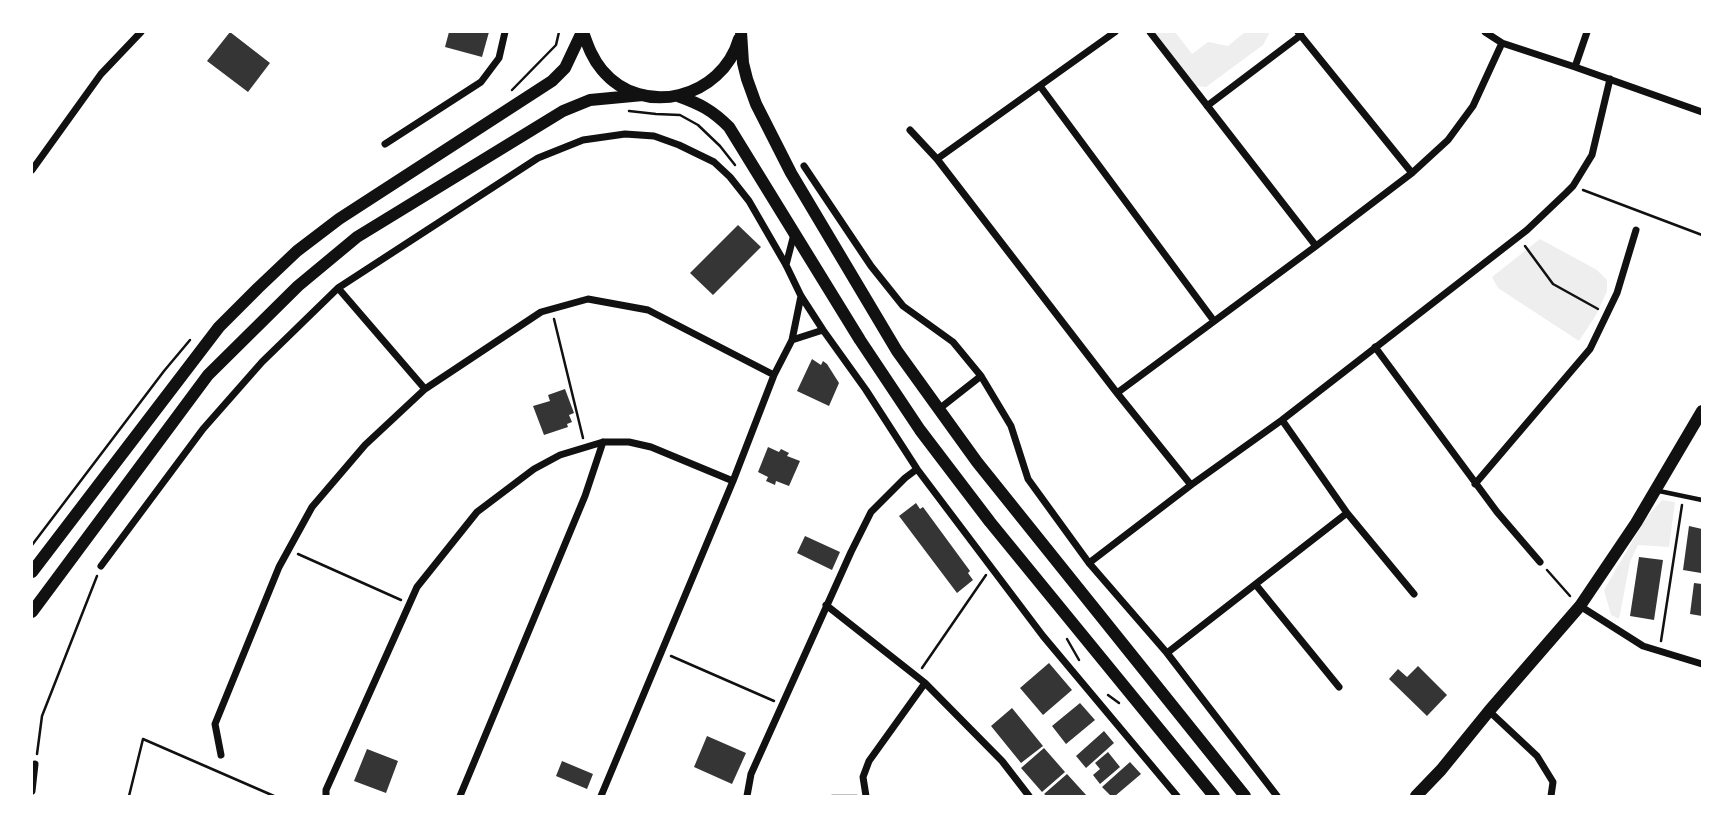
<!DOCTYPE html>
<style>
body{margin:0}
#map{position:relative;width:1734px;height:828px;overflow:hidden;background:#fff;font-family:"PT Sans",sans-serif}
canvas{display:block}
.frame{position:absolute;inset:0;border:33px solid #fff;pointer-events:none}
</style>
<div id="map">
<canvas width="1734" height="828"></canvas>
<div class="frame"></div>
</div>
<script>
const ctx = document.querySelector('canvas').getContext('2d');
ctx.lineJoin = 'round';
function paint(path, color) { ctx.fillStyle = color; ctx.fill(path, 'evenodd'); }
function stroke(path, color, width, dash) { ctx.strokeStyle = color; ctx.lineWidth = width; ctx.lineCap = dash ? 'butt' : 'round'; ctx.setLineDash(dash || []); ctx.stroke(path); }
paint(new Path2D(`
 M 1155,32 L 1175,32 L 1192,54 L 1208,42 L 1228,46 L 1245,32 L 1270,32 L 1263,45 L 1206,87 L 1196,86 Z
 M 1540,239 L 1597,270 L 1607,280 L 1607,291 L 1596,315 L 1579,341 L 1498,288 L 1492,277 Z
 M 1662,500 L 1675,502 L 1669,547 L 1638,545 L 1630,562 L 1619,619 L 1611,615 L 1604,590 L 1646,518 Z`), '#eee');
paint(new Path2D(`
 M 230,32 L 270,63 L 248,92 L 207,61 Z
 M 449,32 L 489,32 L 482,57 L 445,47 Z
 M 738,225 L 761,247 L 713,295 L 690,273 Z
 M 812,359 L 821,365 L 823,361 L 827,364 L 839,383 L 829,406 L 797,391 Z
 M 565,389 L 574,413 L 569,415 L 572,422 L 567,424 L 568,427 L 544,435 L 533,406 L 550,401 L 548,395 Z
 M 768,447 L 779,452 L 781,449 L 789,453 L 787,456 L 800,461 L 789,486 L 776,481 L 775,485 L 766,481 L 768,477 L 758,472 Z
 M 916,503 L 920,509 L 923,507 L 970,571 L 968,573 L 973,580 L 957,593 L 899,516 Z
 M 1689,526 L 1702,529 L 1701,573 L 1683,570 Z
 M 805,536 L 840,552 L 832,570 L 797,553 Z
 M 1639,557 L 1663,560 L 1654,620 L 1630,616 Z
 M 1694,583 L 1702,584 L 1702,616 L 1690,614 Z
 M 1049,663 L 1072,690 L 1043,715 L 1020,688 Z
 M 1418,666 L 1447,695 L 1427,716 L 1389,679 L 1398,669 L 1407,677 Z
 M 1080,703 L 1095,720 L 1066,744 L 1052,726 Z
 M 1012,708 L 1043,746 L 1021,763 L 991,726 Z
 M 1104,731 L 1114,743 L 1086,768 L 1076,756 Z
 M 707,736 L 746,753 L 732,784 L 694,767 Z
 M 1044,748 L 1065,772 L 1042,792 L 1021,768 Z
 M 367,749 L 398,761 L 386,793 L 354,781 Z
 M 1108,752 L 1120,767 L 1100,784 L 1093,775 L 1100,769 L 1095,763 Z
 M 562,761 L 593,774 L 587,789 L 556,776 Z
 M 1130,762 L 1141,774 L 1115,796 L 1111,796 L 1102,787 Z
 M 1067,774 L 1087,796 L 1047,796 L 1044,794 Z`), '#353535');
stroke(new Path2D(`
 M 512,90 L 556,45 L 559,32
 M 629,111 L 656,114 L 680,115 L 698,125 L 720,146 L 735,165
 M 1583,190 L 1702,235
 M 1525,246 L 1553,284 L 1598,309
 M 554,319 L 583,438
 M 32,545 L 164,371 L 190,340
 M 298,554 L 401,600
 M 1547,570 L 1570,596
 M 1067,639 L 1079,660
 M 1661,641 L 1682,505
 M 671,656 L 774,701
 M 922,668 L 986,575
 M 1108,695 L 1119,703
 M 37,754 L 42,716 L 97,576
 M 129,796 L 143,739 L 274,796
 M 832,796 L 857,796`), '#111', 2.5);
stroke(new Path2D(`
 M 1659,491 L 1702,500`), '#111', 4.5);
stroke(new Path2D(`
 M 1150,32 L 1316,246
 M 1298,32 L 1412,173
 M 1485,32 L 1502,43 L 1575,67 L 1702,112
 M 1575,67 L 1587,32
 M 1040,86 L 1214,321
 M 1207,106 L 1301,35
 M 910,130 L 937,159 L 1117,393 L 1191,485
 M 385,144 L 481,82 L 499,58 L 505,32
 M 937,159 L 1115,32
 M 804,166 L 871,266 L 903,306 L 953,342 L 981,376 L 1011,426 L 1028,479 L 1089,563 L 1167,653 L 1277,796
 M 32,170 L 101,74 L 141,32
 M 786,265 L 794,234
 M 338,288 L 425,389
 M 792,340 L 823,330
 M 1375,347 L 1497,512 L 1540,562
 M 1117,393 L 1316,246 L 1412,173 L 1448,140 L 1473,106 L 1502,43
 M 939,409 L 981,376
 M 1282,420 L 1347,513 L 1414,594
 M 1475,484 L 1590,349 L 1617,293 L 1636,230
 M 1089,563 L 1191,485 L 1282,420 L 1527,230 L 1566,193 L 1573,186 L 1592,155 L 1610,79
 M 101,566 L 203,429 L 262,362 L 338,288 L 538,158 L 583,140 L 625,134 L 654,136 L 679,145 L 714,162 L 730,177 L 749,201 L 786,265 L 801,296 L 823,330 L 866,390 L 917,469 L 1043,636 L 1177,796
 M 1256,585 L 1339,687
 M 826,605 L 925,683 L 1002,761 L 1029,796
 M 1580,606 L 1643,646 L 1702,664
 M 1167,653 L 1347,513
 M 1489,711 L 1537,756 L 1553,782 L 1551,796
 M 221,755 L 215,724 L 279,567 L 312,507 L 365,445 L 425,389 L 541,312 L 588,299 L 648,310 L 774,375
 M 32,791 L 35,764
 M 326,796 L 326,790 L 417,587 L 477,512 L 534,469 L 560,455 L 603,442 L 629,442 L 651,447 L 733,481
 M 460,796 L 585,496 L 603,442
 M 601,796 L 733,481 L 774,375 L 792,340 L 801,296
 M 747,796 L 751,774 L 851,552 L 871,512 L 905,478 L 917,469
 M 866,796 L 863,777 L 869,761 L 925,683`), '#111', 7);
stroke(new Path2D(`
 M 1416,796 L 1441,770 L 1489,711 L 1580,606 L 1636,523 L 1702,411`), '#111', 12);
stroke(new Path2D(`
 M 583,32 C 588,46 592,58 602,70 C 643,119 722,98 739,39
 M 741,32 L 743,63 L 747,79 L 756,104 L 791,173 L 897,351 L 977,462 L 1245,796
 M 678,96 C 700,104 712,110 729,127 L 860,340 L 920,430 L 990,522 L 1214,796
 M 32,572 L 219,327 L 258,288 L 297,251 L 339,219 L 552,81 L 565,68 L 582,32
 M 32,612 L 208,375 L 298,286 L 357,237 L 563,111 L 590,100 L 643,95`), '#111', 12);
</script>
